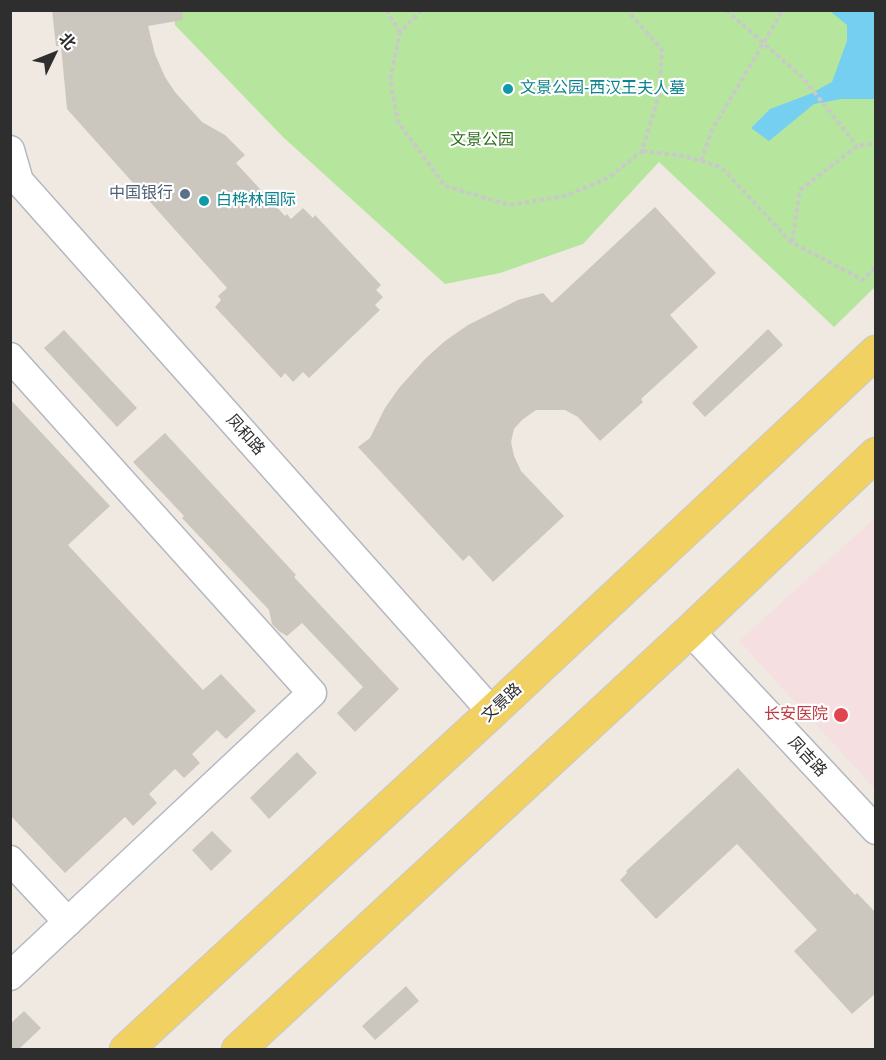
<!DOCTYPE html>
<meta charset="utf-8">
<style>
body{margin:0}
#map{position:relative;width:886px;height:1060px;overflow:hidden;background:#efe9e1;font-family:Helvetica,"Noto Sans SC",sans-serif}
canvas{display:block}
.frame{position:absolute;inset:0;border:12px solid #2e2e2e;pointer-events:none}
.north{position:absolute;left:24px;top:24px;width:60px;height:60px;-webkit-text-stroke:4px #fff;paint-order:stroke;rotate:47deg;font-size:16px;font-weight:700;line-height:24px;text-align:center;color:#2e2e2e}
.north::after{content:'';display:block;margin:auto;width:21px;height:27px;background:#2e2e2e;clip-path:polygon(50% 0,100% 100%,50% 72%,0 100%)}
</style>
<div id="map">
<canvas width="886" height="1060"></canvas>
<div class="frame"></div>
<div class="north">北</div>
</div>
<script>
const ctx = document.querySelector('canvas').getContext('2d');
ctx.lineJoin = 'round';
function paint(path, color) { ctx.fillStyle = color; ctx.fill(path, 'evenodd'); }
function stroke(path, color, width, dash) { ctx.strokeStyle = color; ctx.lineWidth = width; ctx.lineCap = dash ? 'butt' : 'round'; ctx.setLineDash(dash || []); ctx.stroke(path); }
function drawText(font, color, halo, rows, align = 'center') {
  ctx.font = font + ' Helvetica,"Noto Sans SC",sans-serif'; ctx.lineWidth = 4.5; ctx.setLineDash([]); ctx.textBaseline = 'middle'; ctx.strokeStyle = halo; ctx.fillStyle = color; for (const [text, x, y, turn = 0] of rows) {
    ctx.save(); ctx.translate(x, y); ctx.rotate((+turn || 0) * Math.PI / 180); ctx.textAlign = isNaN(turn) ? turn : align; if (halo) ctx.strokeText(text, 0, 0); ctx.fillText(text, 0, 0); ctx.restore();
  }
}
paint(new Path2D(`
 M 875,518 L 875,789 L 739,641 Z`), '#f5dfe0');
paint(new Path2D(`
 M 174,11 L 875,11 L 875,287 L 834,327 L 659,162 L 583,244 L 500,273 L 445,284 L 283,137 L 175,25 Z`), '#b6e59e');
paint(new Path2D(`
 M 830,11 L 875,11 L 875,99 L 841,99 L 814,104 L 769,141 L 751,128 L 770,109 L 810,94 L 832,82 L 847,41 L 847,25 Z`), '#75cff0');
paint(new Path2D(`
 M 52,10 L 182,10 L 183,20 L 148,26 L 155,54 L 165,77 L 175,92 L 202,122 L 225,135 L 245,155 L 236,163 L 285,216 L 287,214 L 291,219 L 303,208 L 313,218 L 315,215 L 381,285 L 376,290 L 383,297 L 375,305 L 380,310 L 309,378 L 303,372 L 293,382 L 285,373 L 281,378 L 215,307 L 221,300 L 218,296 L 227,288 L 67,109 L 61,46 L 56,46 Z
 M 655,207 L 716,273 L 670,315 L 698,347 L 641,399 L 643,402 L 600,441 L 578,417 L 565,410 L 536,410 L 522,420 L 514,429 L 511,442 L 514,456 L 521,471 L 564,516 L 493,582 L 469,555 L 463,561 L 358,447 L 370,438 L 385,408 L 399,388 L 425,359 L 445,341 L 468,325 L 518,300 L 543,293 L 552,303 Z
 M 768,329 L 783,345 L 705,417 L 692,403 Z
 M 64,330 L 137,408 L 117,427 L 44,348 Z
 M 10,399 L 110,506 L 68,545 L 203,690 L 221,674 L 256,711 L 226,739 L 217,730 L 192,754 L 200,763 L 184,778 L 175,769 L 149,794 L 157,803 L 133,826 L 125,817 L 65,873 L 10,815 Z
 M 165,433 L 296,575 L 294,577 L 399,689 L 355,732 L 337,713 L 363,687 L 302,623 L 287,636 L 279,631 L 272,624 L 269,610 L 182,518 L 184,516 L 133,462 Z
 M 297,752 L 317,773 L 269,819 L 250,798 Z
 M 738,768 L 855,895 L 857,893 L 876,913 L 876,993 L 852,1014 L 794,951 L 817,930 L 737,844 L 656,919 L 620,880 L 627,873 L 626,871 Z
 M 212,831 L 232,851 L 211,871 L 192,850 Z
 M 406,986 L 419,1001 L 375,1040 L 362,1026 Z
 M 24,1011 L 41,1028 L 18,1050 L 10,1050 L 10,1024 Z`), '#cbc7bf');
const minor = new Path2D(`
 M 10,150 L 19,181 L 492,712
 M 10,357 L 312,693 L 10,976
 M 690,631 L 876,830
 M 10,860 L 68,922`);
const major = new Path2D(`
 M 126,1050 L 492,712 L 876,352
 M 238,1050 L 690,631 L 876,454`);
stroke(minor, '#b4b7c1', 31);
stroke(major, '#c9c9c9', 35);
stroke(new Path2D(`
 M 386,10 L 400,32
 M 422,10 L 400,32 L 390,80 L 398,122 L 445,186 L 509,205 L 565,196 L 608,178 L 642,151 L 659,95 L 662,50 L 627,10
 M 726,10 L 803,78 L 857,146
 M 642,151 L 684,156 L 721,167 L 791,242 L 863,280 L 876,266
 M 701,161 L 712,130 L 783,10
 M 792,242 L 800,190 L 857,146 L 876,143`), '#c9c9c9', 4, [4.5, 3]);
stroke(minor, '#fff', 28);
stroke(major, '#f2d163', 33);
for (const [x, y, r, color] of [
 [508,89,6,"#0f9aa8"],
 [185,194,6,"#5c6f8a"],
 [204,201,6,"#0f9aa8"],
 [841,715,8,"#e0444e"]
]) { const dot = new Path2D(); dot.arc(x, y, r, 0, 2 * Math.PI); ctx.fillStyle = color; ctx.fill(dot); stroke(dot, '#fff', 2); }
drawText('16px', '#0d838f', '#fff', [
 ["文景公园-西汉王夫人墓",520,89],
 ["白桦林国际",216,201]
], 'left');
drawText('16px', '#2c6e1b', '#fff', [
 ["文景公园",482,141]
]);
drawText('16px', '#4e5e75', '#fff', [
 ["中国银行",173,194]
], 'right');
drawText('16px', '#2e2e2e', '#fff', [
 ["凤和路",245,435,48],
 ["文景路",502,703,-43],
 ["凤吉路",807,757,47]
]);
drawText('16px', '#be3a42', '#fff', [
 ["长安医院",828,715]
], 'right');
</script>
